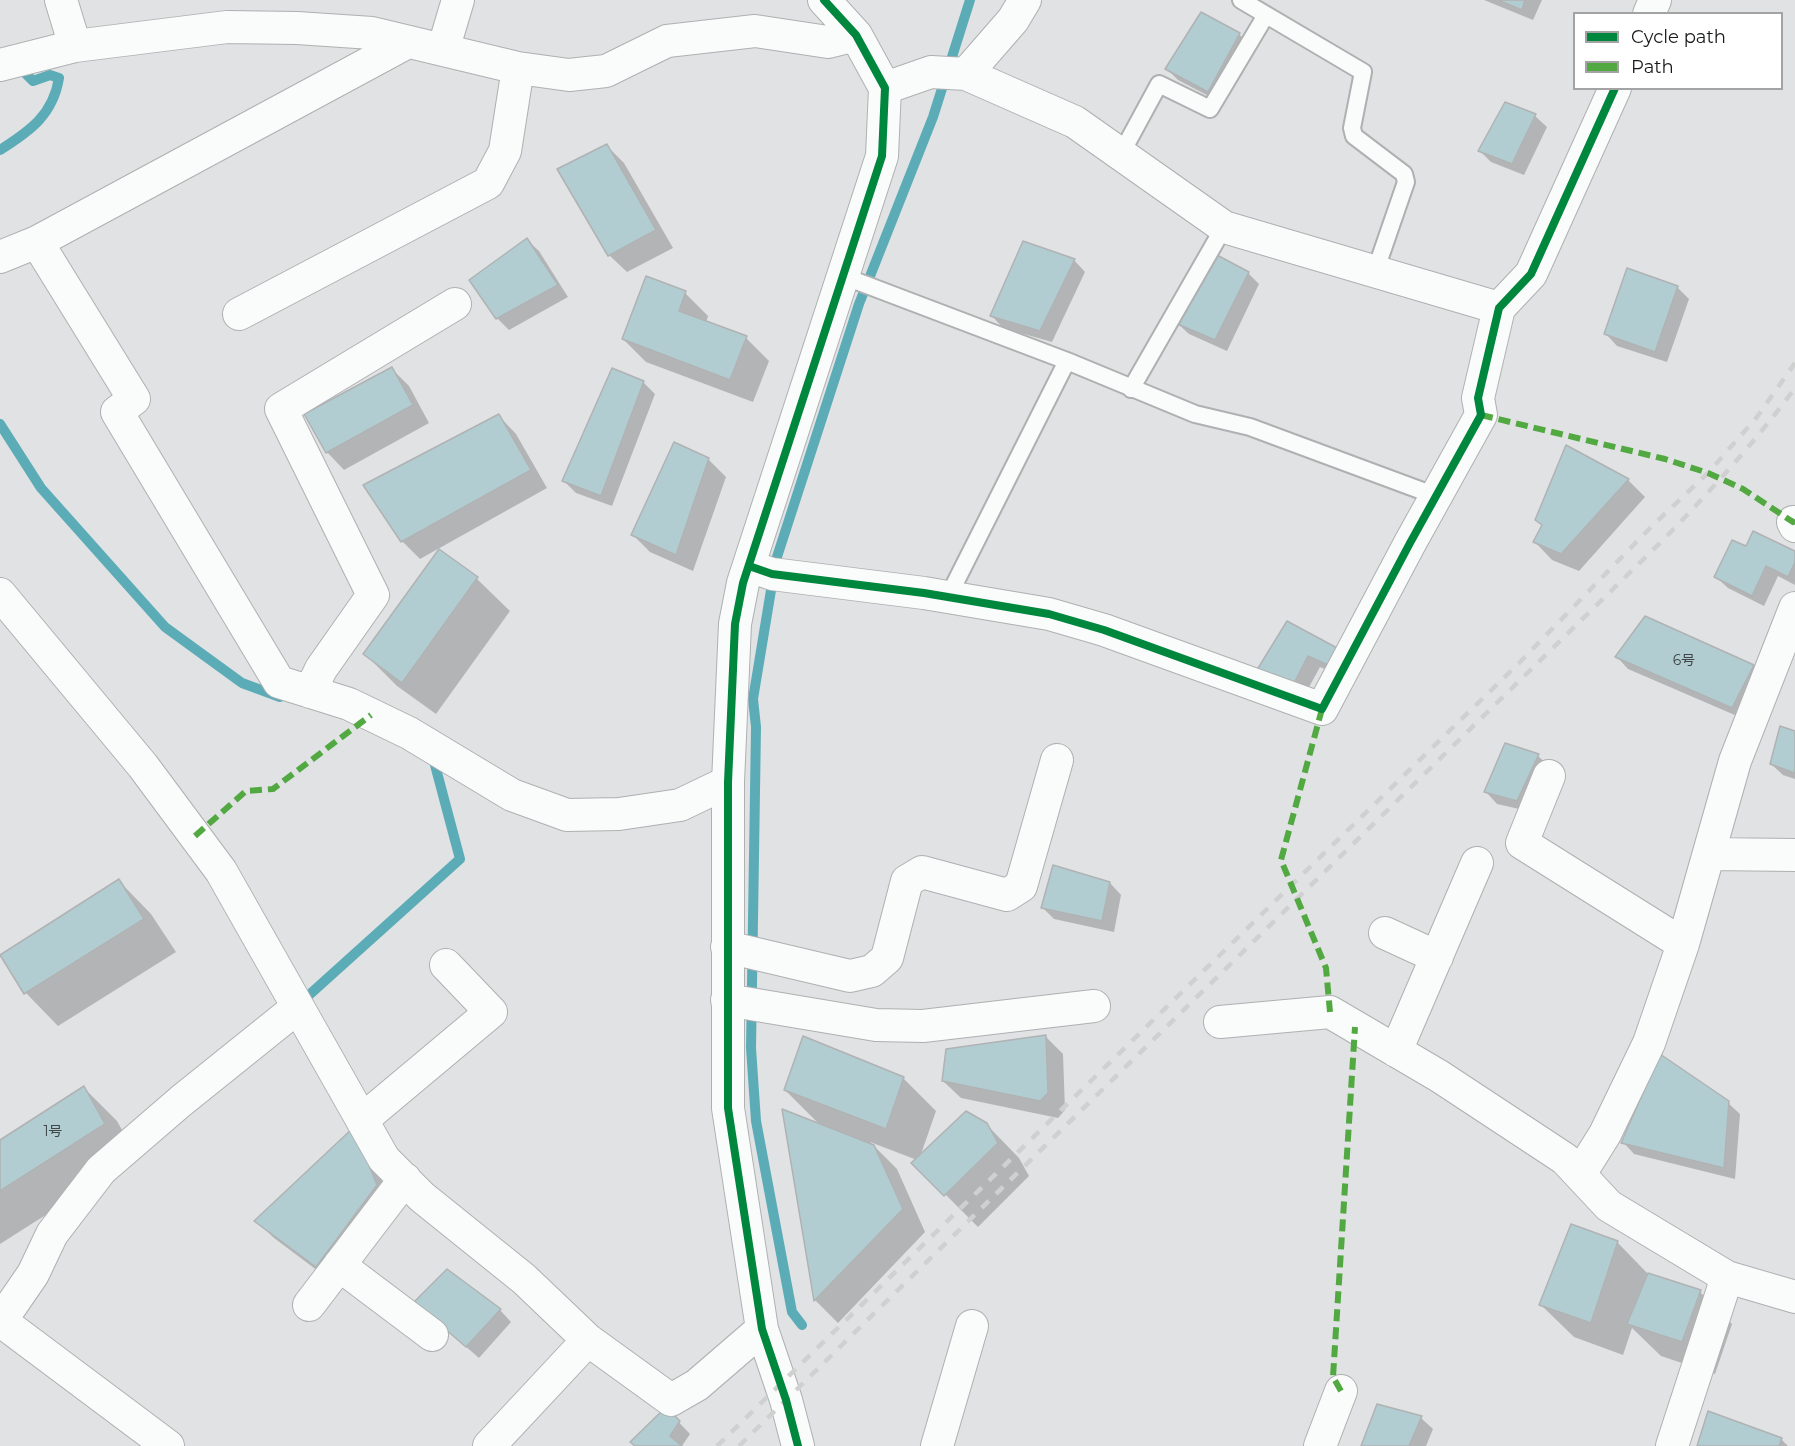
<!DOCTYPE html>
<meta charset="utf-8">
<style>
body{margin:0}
#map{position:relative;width:1795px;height:1446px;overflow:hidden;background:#e0e2e3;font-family:Montserrat,sans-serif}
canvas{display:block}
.legend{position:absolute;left:1573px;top:12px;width:210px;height:78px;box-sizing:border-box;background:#fff;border:2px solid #a3a3a3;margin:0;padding:8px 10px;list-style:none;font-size:18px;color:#181919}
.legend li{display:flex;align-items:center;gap:12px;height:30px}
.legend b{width:30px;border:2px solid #a3a3a3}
</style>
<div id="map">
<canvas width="1795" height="1446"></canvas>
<ul class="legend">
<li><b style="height:8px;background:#00873e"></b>Cycle path</li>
<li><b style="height:8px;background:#52a942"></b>Path</li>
</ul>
</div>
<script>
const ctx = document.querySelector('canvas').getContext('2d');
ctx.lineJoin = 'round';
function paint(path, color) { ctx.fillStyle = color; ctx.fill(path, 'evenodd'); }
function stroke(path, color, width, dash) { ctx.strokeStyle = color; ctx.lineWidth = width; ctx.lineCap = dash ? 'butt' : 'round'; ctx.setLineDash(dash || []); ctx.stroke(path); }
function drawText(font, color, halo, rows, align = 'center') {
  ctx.font = font + ' Montserrat,"Noto Sans JP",sans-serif'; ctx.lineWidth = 5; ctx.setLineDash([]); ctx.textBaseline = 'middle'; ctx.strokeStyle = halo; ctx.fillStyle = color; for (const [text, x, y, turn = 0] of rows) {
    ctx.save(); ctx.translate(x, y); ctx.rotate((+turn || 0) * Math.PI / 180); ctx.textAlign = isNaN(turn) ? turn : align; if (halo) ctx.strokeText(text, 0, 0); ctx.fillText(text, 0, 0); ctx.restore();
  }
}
paint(new Path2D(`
 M 1484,0 L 1542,0 L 1533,20 Z
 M 1239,34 L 1250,46 L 1220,102 L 1178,80 L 1167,69 Z
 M 1506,104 L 1535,116 L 1547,127 L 1524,175 L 1491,162 L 1480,151 Z
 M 607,146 L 624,163 L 673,248 L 627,272 L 609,255 Z
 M 527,240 L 539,251 L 568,297 L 509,330 L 497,318 Z
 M 1074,260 L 1085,272 L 1052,342 L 1003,328 L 992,316 Z
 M 1248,273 L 1259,284 L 1227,351 L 1189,334 L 1177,323 Z
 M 1677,287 L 1689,299 L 1667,362 L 1617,346 L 1606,334 Z
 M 685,293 L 708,316 L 706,323 L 746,338 L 769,361 L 753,402 L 646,362 L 623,339 Z
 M 392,369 L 409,386 L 429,423 L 344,470 L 327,452 Z
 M 643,382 L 655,394 L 612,506 L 576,493 L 564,481 Z
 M 499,416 L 516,434 L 547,488 L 420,559 L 402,541 Z
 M 708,459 L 726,477 L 693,571 L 650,552 L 633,535 Z
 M 1628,480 L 1645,497 L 1579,571 L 1552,560 L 1535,542 Z
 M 1747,548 L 1795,553 L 1795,585 L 1778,576 L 1764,606 L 1728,588 L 1716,577 Z
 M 439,551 L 477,579 L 510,611 L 436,714 L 397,686 L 365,654 Z
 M 1287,623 L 1342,676 L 1320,667 L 1303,698 L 1266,689 Z
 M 1617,657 L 1753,666 L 1764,678 L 1744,719 L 1628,669 Z
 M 1795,733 L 1795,779 L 1783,775 L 1771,764 Z
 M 1506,745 L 1538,756 L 1550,767 L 1528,811 L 1497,804 L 1486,792 Z
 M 119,881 L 151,914 L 176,952 L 58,1026 L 26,993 L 2,956 Z
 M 1110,883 L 1121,895 L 1114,932 L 1054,919 L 1043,908 Z
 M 1046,1037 L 1063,1054 L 1065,1110 L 1058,1118 L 961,1098 L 943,1081 Z
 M 903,1078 L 936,1111 L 920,1157 L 986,1124 L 1019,1158 L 1029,1176 L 978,1227 L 914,1163 L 917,1160 L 870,1142 L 897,1169 L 925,1232 L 838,1323 L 815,1300 L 784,1111 L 820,1125 L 785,1090 Z
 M 84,1088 L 117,1121 L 137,1157 L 0,1244 L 0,1141 Z
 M 1728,1103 L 1740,1114 L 1735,1179 L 1634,1154 L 1623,1142 Z
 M 371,1146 L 393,1203 L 334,1283 L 274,1238 L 256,1221 Z
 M 1617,1242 L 1650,1276 L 1700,1292 L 1732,1324 L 1715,1374 L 1661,1356 L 1632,1328 L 1623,1355 L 1574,1337 L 1541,1305 Z
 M 500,1310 L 511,1322 L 479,1358 L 428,1314 Z
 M 666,1409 L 690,1434 L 682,1446 L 636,1446 Z
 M 1421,1418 L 1433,1429 L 1426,1446 L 1362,1446 Z
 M 1781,1439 L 1788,1446 L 1699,1446 Z`), '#0003');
stroke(new Path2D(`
 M 0,150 C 30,131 53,115 59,78 L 50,75 L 33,81 L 26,74
 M 0,424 L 41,488 L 165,627 L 242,683 L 280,697
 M 309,995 L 460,859 L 435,765
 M 802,1325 L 792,1312 L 756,1121 L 751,1048 L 756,727 L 753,699 L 776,560 L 859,304 L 933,117 L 970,0`), '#5cacb7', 10);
const building = new Path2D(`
 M 1498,0 L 1525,0 L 1522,10 Z
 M 1201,12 L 1240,33 L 1208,92 L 1165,69 Z
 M 1505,102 L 1536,114 L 1512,164 L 1478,151 Z
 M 607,144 L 656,230 L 608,256 L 557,169 Z
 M 527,238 L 558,285 L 496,319 L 469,280 Z
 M 1023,241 L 1075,259 L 1040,331 L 990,316 Z
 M 1215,254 L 1249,272 L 1215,340 L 1175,323 Z
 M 1627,268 L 1678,286 L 1655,352 L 1604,334 Z
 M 646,276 L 686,291 L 679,311 L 747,336 L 730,380 L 622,339 Z
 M 392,367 L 413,405 L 326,453 L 304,414 Z
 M 612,368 L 644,381 L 601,496 L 562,481 Z
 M 499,414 L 531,470 L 401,542 L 363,485 Z
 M 674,442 L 709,458 L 676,555 L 631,535 Z
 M 1566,445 L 1629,479 L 1561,554 L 1533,542 L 1542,525 L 1535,520 Z
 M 1753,531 L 1795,551 L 1795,562 L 1788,577 L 1766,566 L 1752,596 L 1714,577 L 1732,540 L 1746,546 Z
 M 439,549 L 478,577 L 402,683 L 363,654 Z
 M 1645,616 L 1754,665 L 1732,708 L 1615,657 Z
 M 1287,621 L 1339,649 L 1330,666 L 1308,656 L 1292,687 L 1252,678 Z
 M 1780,726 L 1795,731 L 1795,773 L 1770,764 Z
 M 1505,743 L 1539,754 L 1517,801 L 1484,792 Z
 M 1053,865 L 1110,882 L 1102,921 L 1041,908 Z
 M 119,879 L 144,919 L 24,994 L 0,955 Z
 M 1046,1035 L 1048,1093 L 1040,1101 L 942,1081 L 946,1049 Z
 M 803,1036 L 904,1077 L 886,1129 L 784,1090 Z
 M 1660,1054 L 1729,1101 L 1724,1168 L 1621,1143 Z
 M 84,1086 L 105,1124 L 0,1191 L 0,1140 Z
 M 782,1109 L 874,1145 L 903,1209 L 814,1301 Z
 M 966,1111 L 987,1123 L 998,1143 L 944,1196 L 911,1163 Z
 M 354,1127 L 377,1185 L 316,1267 L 254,1221 Z
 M 1571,1224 L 1618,1241 L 1591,1323 L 1539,1305 Z
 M 447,1269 L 501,1309 L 466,1347 L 414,1302 Z
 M 1648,1273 L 1701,1290 L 1682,1342 L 1627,1324 Z
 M 1377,1404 L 1422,1416 L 1409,1446 L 1361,1446 Z
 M 666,1407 L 680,1421 L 670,1436 L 682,1446 L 635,1446 L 630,1442 Z
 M 1708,1411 L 1782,1438 L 1779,1446 L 1697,1446 Z`);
paint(building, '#b1cdd1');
stroke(building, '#b0b2b3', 1.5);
const lane = new Path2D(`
 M 1241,0 L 1363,72 L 1352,128 L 1354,136 L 1404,174 L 1406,182 L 1375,272
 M 1121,154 L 1159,84 L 1210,109 L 1266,15
 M 843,276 L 1067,361 L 1195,414 L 1250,427 L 1436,496
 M 1131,389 L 1224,227
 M 948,597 L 1067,361`);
const street = new Path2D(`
 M 61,0 L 75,46
 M 1649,14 L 1655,0
 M 443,50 L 458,0
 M 0,65 L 75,46 L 227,27 L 297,28 L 372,33 L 518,68 L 569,75 L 606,71 L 667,41 L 755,31 L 828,42 L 856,35
 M 966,74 L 1075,122 L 1224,227 L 1499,308
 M 885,88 L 931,72 L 966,74 L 1013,20 L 1025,0
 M 37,242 L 408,42
 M 0,257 L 37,242 L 134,399 L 117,412 L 279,682 L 349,704 L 409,733 L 512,795 L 567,815 L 619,814 L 680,805 L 728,782
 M 239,314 L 488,183 L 505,151 L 518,68
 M 1793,522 L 1795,526
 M 749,566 L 772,574 L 924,593 L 1049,614 L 1104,630 L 1322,709 L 1410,543 L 1481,415 L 1478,398 L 1499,308 L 1531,274 L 1615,88
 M 0,594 L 143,766 L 221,871 L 384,1159 L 422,1197 L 524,1279 L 588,1340 L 671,1400 L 697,1385 L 762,1329
 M 310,692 L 321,669 L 373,595 L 281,409 L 455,304
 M 1549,776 L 1522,843 L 1683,944
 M 1709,854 L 1795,855
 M 1385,933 L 1437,957
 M 727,947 L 850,976 L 872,971 L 887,958 L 907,881 L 922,872 L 1007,895 L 1021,886 L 1057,760
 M 727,1000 L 876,1025 L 923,1026 L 1094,1006
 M 1220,1022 L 1330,1012 L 1439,1076 L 1565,1159 L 1609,1206 L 1727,1277 L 1795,1297
 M 1396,1051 L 1477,863
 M 362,1120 L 491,1012 L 446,965
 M 1580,1174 L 1605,1134 L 1649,1043 L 1683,944 L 1735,761 L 1795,608
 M 339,1265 L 432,1335
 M 309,1305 L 405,1179
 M 1,1321 L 168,1446
 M 0,1322 L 33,1274 L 52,1234 L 101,1170 L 181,1101 L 298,1007
 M 489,1446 L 588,1340
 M 798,1446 L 786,1400 L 762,1329 L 728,1108 L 728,782 L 735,624 L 743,583 L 882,156 L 885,88 L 856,35 L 824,0
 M 937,1446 L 972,1326
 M 1320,1446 L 1341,1391
 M 1672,1446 L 1727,1277`);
stroke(lane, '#aeb0b1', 20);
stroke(street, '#aeb0b1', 34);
stroke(lane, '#fafbfb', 16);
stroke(street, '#fafbfb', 32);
stroke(new Path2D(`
 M 717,1446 L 1520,662 L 1651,527 L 1708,473 L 1757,417 L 1795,363
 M 739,1446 L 1666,537 C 1712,489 1756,441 1795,388`), '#d0d0d0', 4.5, [10, 10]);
stroke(new Path2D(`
 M 1481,415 L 1665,459 L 1708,473 L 1743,489 L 1793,522 L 1795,519
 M 1322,709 L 1281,860 L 1326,968 L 1330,1012
 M 195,836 L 246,791 L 273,789 L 371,715
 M 1341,1391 L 1333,1377 L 1355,1027`), '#52a942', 6, [12, 6]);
stroke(new Path2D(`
 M 749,566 L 772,574 L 924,593 L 1049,614 L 1104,630 L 1322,709 L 1410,543 L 1481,415 L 1478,398 L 1499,308 L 1531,274 L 1615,88
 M 798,1446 L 786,1400 L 762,1329 L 728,1108 L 728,782 L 735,624 L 743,583 L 882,156 L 885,88 L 856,35 L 824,0`), '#00873e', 8);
drawText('14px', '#3e4647', null, [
 ["6号",1684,661],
 ["1号",53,1132]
]);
</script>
